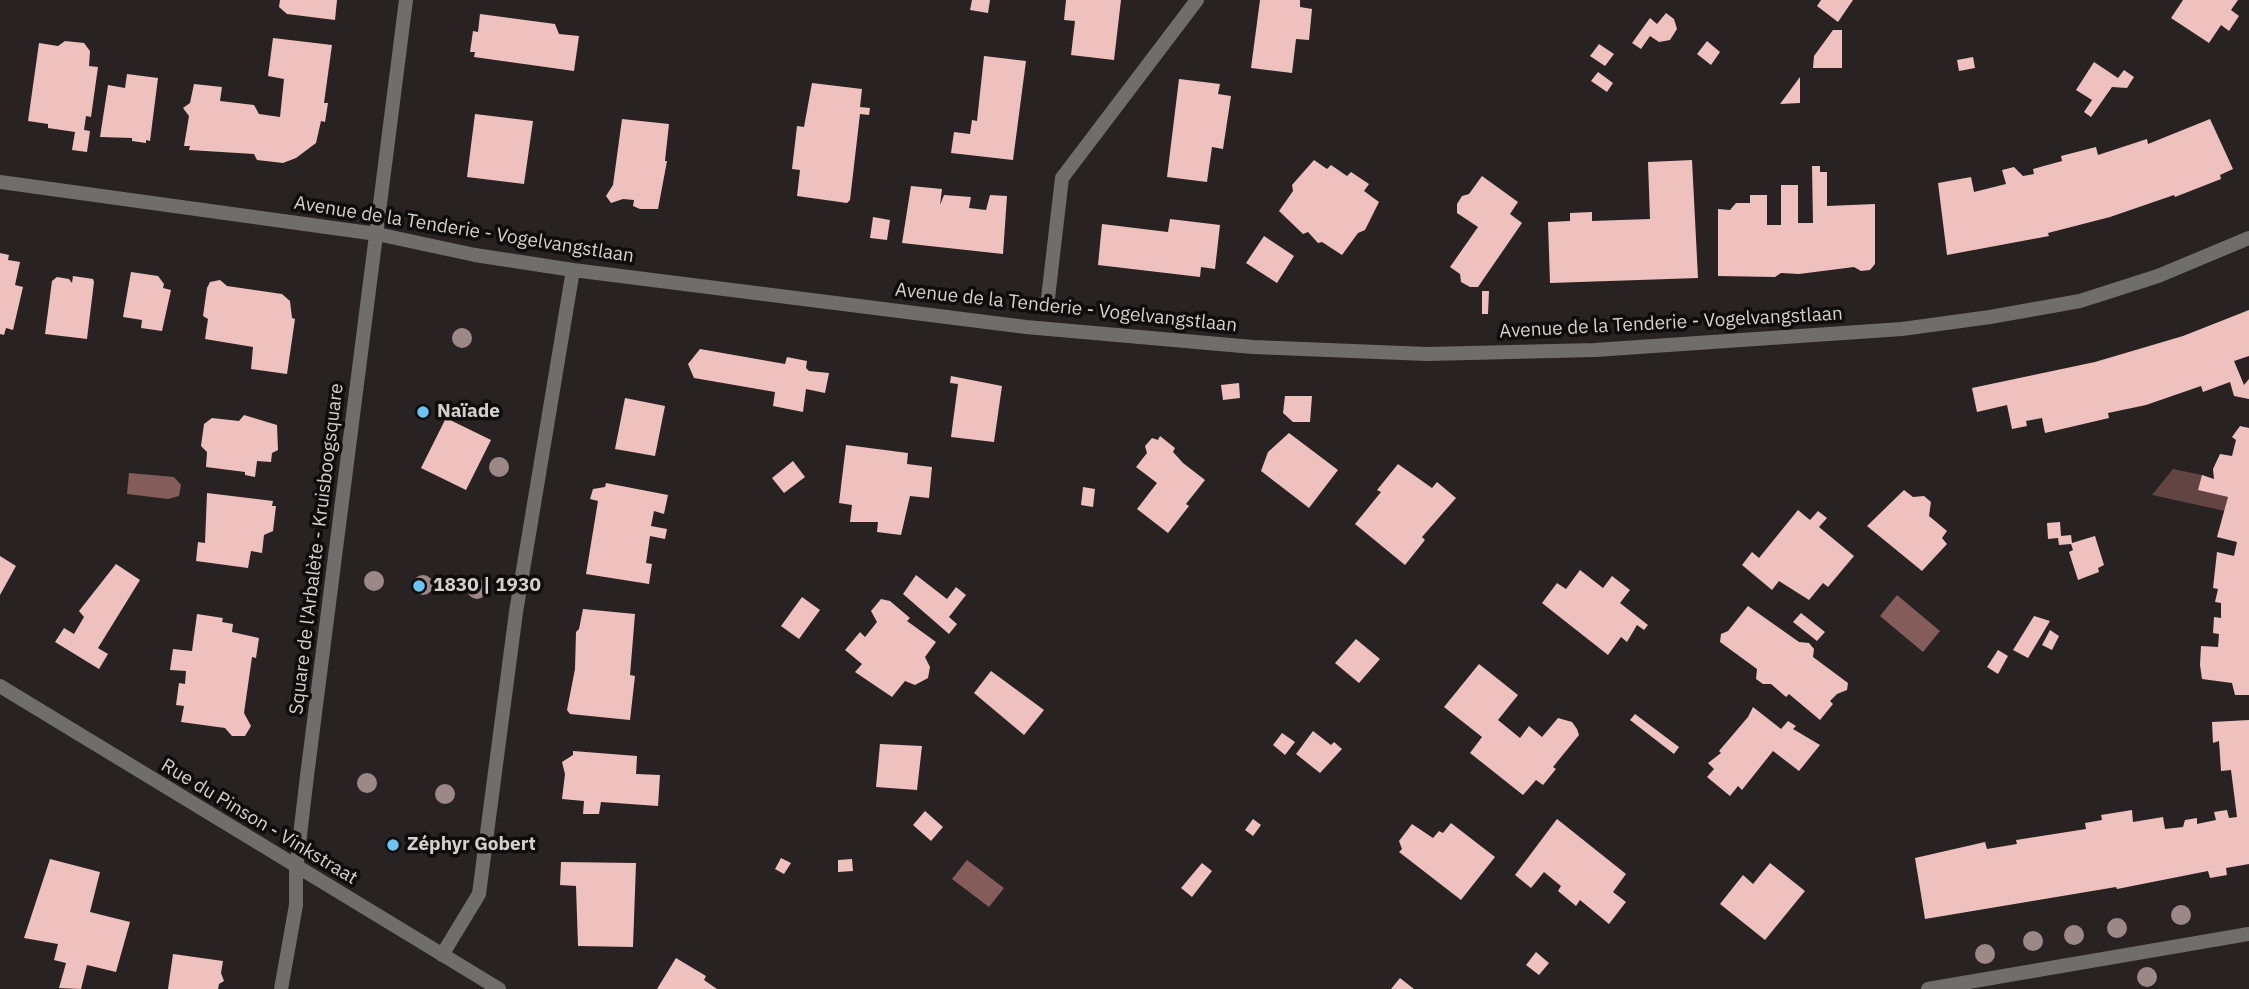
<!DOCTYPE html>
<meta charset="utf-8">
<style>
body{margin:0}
canvas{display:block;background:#282222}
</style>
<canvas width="2249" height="989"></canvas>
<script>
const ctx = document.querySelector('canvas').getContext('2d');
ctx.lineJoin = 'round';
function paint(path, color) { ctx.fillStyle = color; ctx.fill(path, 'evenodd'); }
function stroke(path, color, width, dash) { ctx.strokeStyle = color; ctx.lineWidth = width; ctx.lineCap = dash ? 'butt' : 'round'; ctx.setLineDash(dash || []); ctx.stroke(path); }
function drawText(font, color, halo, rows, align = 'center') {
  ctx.font = font + ' "IBM Plex Sans",sans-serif'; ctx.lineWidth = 7; ctx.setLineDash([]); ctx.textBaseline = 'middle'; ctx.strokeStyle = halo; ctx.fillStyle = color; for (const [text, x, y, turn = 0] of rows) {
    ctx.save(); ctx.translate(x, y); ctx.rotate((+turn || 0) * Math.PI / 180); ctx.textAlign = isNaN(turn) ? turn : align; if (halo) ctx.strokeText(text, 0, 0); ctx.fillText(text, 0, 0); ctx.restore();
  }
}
paint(new Path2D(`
 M 2173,469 L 2202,475 L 2199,490 L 2228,497 L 2225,511 L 2152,495 Z`), '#624442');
paint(new Path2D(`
 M 129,473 L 174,477 L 181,485 L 179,496 L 168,499 L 127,494 Z
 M 1897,595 L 1940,631 L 1923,652 L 1880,616 Z
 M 967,860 L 1004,888 L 989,907 L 952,879 Z`), '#845c59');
paint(new Path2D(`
 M 280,0 L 337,0 L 335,20 L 287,14 L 279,7 Z
 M 972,0 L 990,0 L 988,13 L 970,10 Z
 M 1066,0 L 1121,0 L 1114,60 L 1071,55 L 1075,21 L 1064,20 Z
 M 1260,0 L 1300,0 L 1300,7 L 1312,9 L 1309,40 L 1296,39 L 1292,73 L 1251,68 Z
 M 1821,0 L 1853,0 L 1838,22 L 1817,6 Z
 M 2183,0 L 2238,0 L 2231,10 L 2239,16 L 2229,31 L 2221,25 L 2209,43 L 2171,18 Z
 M 1666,13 L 1674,19 L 1677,29 L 1670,40 L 1659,42 L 1650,36 L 1641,49 L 1632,43 L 1650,18 L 1657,24 Z
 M 480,14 L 555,24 L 559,34 L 579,36 L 574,71 L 474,57 L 475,52 L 470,52 L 473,31 L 478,32 Z
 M 1833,30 L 1842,30 L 1842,68 L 1813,68 L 1814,56 Z
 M 273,38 L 332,45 L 324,103 L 328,103 L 325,122 L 321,121 L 316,143 L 296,158 L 283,163 L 257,160 L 254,154 L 189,150 L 190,146 L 184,146 L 189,116 L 183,108 L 190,103 L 194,84 L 222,87 L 220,101 L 254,105 L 259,114 L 280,117 L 284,79 L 268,76 Z
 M 65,41 L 84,43 L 90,51 L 89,66 L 98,67 L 91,117 L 86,116 L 84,130 L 90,131 L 87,152 L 72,150 L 75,132 L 48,128 L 48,124 L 28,121 L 39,43 L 58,46 Z
 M 1707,41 L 1720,52 L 1711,65 L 1697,54 Z
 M 1599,44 L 1614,54 L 1605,66 L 1590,56 Z
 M 984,56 L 1026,61 L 1013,160 L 951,153 L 954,132 L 970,134 L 972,120 L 977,121 Z
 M 1973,57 L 1975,68 L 1959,71 L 1957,60 Z
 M 2094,62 L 2118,78 L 2124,70 L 2134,77 L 2127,88 L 2112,87 L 2091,117 L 2084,112 L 2092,100 L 2076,90 Z
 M 1598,72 L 1613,83 L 1607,92 L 1591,81 Z
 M 127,74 L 158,78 L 150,141 L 146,140 L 146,143 L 132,141 L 132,138 L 100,137 L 108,85 L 125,88 Z
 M 1800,77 L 1800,103 L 1780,104 Z
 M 1179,79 L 1220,84 L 1218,94 L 1231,96 L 1223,149 L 1212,147 L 1207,182 L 1167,177 Z
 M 812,83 L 862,89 L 860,107 L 870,108 L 869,115 L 860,114 L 850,200 L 847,203 L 797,196 L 800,170 L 792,169 L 797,126 L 804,127 Z
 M 475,114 L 533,121 L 524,184 L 467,177 Z
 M 622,119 L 669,124 L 665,161 L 667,161 L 658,209 L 640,209 L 633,206 L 634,200 L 623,199 L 611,203 L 606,196 L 613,185 Z
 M 2210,119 L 2233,169 L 2220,175 L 2221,179 L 2175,197 L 2174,195 L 2110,217 L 2048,233 L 2049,236 L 1947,255 L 1938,183 L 1971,177 L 1974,192 L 2006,184 L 2002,170 L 2014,167 L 2023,176 L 2034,174 L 2033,169 L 2062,161 L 2061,156 L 2096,147 L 2098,155 L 2147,139 L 2148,144 Z
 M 1314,160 L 1327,169 L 1331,165 L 1347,176 L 1351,172 L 1369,184 L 1364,191 L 1379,202 L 1365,230 L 1358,233 L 1342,255 L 1322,242 L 1318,243 L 1308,232 L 1303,234 L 1279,211 L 1293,191 L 1292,185 Z
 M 1692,160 L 1698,278 L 1550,283 L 1548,222 L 1570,221 L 1570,213 L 1592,212 L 1592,221 L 1650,219 L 1648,162 Z
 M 1812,166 L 1820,166 L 1820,172 L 1827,172 L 1827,206 L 1875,204 L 1875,264 L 1870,270 L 1861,271 L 1854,267 L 1799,274 L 1781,273 L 1775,277 L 1718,276 L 1718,209 L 1730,210 L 1736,203 L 1750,203 L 1750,195 L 1767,195 L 1767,225 L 1781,225 L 1781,185 L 1798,185 L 1798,223 L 1813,223 Z
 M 1482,176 L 1518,202 L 1510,214 L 1522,223 L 1478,287 L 1470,287 L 1461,282 L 1460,274 L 1450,267 L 1478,227 L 1457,213 L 1457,204 L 1462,196 L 1469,194 Z
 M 911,186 L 942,189 L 940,205 L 944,195 L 971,197 L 969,208 L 986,210 L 990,195 L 1007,196 L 1003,254 L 902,243 Z
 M 873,217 L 890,220 L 887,240 L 870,238 Z
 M 1170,219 L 1220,225 L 1215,269 L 1201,267 L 1200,277 L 1098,265 L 1102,224 L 1168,232 Z
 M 1264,236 L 1294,256 L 1277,283 L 1246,263 Z
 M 0,253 L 9,255 L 8,260 L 20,262 L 15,285 L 23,287 L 13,330 L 6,328 L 4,335 L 0,334 Z
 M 131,272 L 158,276 L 164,284 L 163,288 L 171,290 L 162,331 L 141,328 L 142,320 L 123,317 Z
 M 73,276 L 93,279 L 94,282 L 87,339 L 45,334 L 52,281 L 57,277 L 69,279 L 72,283 Z
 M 220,280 L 227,286 L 282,294 L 290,301 L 292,318 L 295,319 L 287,374 L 251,369 L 253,347 L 205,339 L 208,319 L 203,316 L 207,288 L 210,282 Z
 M 1482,291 L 1489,291 L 1488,314 L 1482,314 Z
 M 2249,310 L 2249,356 L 2234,361 L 2244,385 L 2249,379 L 2249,399 L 2234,396 L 2230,382 L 2203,392 L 2201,386 L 2146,405 L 2108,413 L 2109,418 L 2045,433 L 2042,418 L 2026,421 L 2027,426 L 2012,429 L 2007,405 L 1977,412 L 1972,388 L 2095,362 L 2183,336 Z
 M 700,349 L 785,364 L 787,357 L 807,361 L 806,368 L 809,371 L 829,373 L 825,393 L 806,389 L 803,412 L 773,406 L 775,392 L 694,378 L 688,364 Z
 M 951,376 L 1002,386 L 994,442 L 951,437 L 958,384 L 950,383 Z
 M 1239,383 L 1240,398 L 1223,400 L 1221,385 Z
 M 1285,396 L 1312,396 L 1310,422 L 1293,422 L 1283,413 Z
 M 625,398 L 665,406 L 655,456 L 615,449 Z
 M 244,415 L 277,425 L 278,450 L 272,453 L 271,462 L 257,461 L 255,477 L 245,475 L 245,472 L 206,467 L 207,452 L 201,446 L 204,424 L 212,418 L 239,421 Z
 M 446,418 L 491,440 L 466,490 L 421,468 Z
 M 2240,426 L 2249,428 L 2249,695 L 2235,695 L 2232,683 L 2202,679 L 2200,665 L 2201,646 L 2218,647 L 2219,634 L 2213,633 L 2214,617 L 2221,618 L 2221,603 L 2215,602 L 2218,589 L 2213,588 L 2217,552 L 2234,556 L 2237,542 L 2217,537 L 2228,497 L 2198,490 L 2202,475 L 2214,479 L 2213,469 L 2220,454 L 2232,456 L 2236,440 L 2232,437 Z
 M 1289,433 L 1338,470 L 1309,508 L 1261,471 L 1268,452 Z
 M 1160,436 L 1175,448 L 1173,452 L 1183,463 L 1205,480 L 1186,504 L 1189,506 L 1168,533 L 1137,509 L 1157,483 L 1136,467 L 1147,453 L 1145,446 L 1152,438 L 1158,440 Z
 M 846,445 L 908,453 L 907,464 L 932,467 L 929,498 L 910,496 L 901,535 L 877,532 L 878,522 L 850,522 L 852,505 L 839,503 Z
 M 793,461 L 805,477 L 784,493 L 772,478 Z
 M 1398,464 L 1432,488 L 1437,482 L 1456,498 L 1422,537 L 1425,540 L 1405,565 L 1355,524 L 1381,492 L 1377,490 Z
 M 606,483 L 668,495 L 664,514 L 654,511 L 651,526 L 667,529 L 665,539 L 650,536 L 646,563 L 652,564 L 649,584 L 586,574 L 598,501 L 590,499 L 593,489 L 605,487 Z
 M 1083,487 L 1095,489 L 1093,507 L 1081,505 Z
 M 1904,490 L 1913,497 L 1924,496 L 1931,502 L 1929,516 L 1947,531 L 1942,538 L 1947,544 L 1922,571 L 1867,526 Z
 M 207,493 L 273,501 L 272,506 L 276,506 L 273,531 L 264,535 L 262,553 L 251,551 L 248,568 L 196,561 L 198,542 L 205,543 Z
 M 1798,510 L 1810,520 L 1818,511 L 1827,518 L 1819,527 L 1854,556 L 1828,587 L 1823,583 L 1809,600 L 1779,581 L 1772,590 L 1742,565 L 1752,552 L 1759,558 Z
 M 2060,522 L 2061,536 L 2071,535 L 2072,543 L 2095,536 L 2104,565 L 2098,568 L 2099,572 L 2078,580 L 2069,552 L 2073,550 L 2071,544 L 2059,545 L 2058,538 L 2048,539 L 2047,523 Z
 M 0,556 L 16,566 L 0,595 Z
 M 116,564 L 140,580 L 98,648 L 108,654 L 99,669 L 55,642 L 64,628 L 74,634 L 84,617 L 79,611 Z
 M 1580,570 L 1603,588 L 1612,576 L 1630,590 L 1620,603 L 1648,625 L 1644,630 L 1637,625 L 1627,642 L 1621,637 L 1608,655 L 1542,603 L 1557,583 L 1566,589 Z
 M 916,575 L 947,599 L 956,587 L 966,595 L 949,617 L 957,624 L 949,634 L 903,594 Z
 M 802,597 L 820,610 L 799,639 L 781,626 Z
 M 881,599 L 890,601 L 910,618 L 907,621 L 936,642 L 925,657 L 930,667 L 928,678 L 915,685 L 905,681 L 892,697 L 855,672 L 862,664 L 845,650 L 860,632 L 865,637 L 877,622 L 871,611 Z
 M 1748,606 L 1799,642 L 1809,643 L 1814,649 L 1813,657 L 1848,683 L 1847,690 L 1837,694 L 1830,701 L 1833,704 L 1820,720 L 1789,694 L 1786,697 L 1771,684 L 1763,684 L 1756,679 L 1757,669 L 1720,642 L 1721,634 L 1728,631 Z
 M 583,609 L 635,614 L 630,675 L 635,676 L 630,720 L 570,714 L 567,710 L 575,669 L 576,632 L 579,629 Z
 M 1801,613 L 1825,632 L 1817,641 L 1793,622 Z
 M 197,614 L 223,618 L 222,622 L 233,624 L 232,632 L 259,638 L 256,658 L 252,657 L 244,713 L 251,726 L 245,736 L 232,736 L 225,728 L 181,722 L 184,706 L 176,705 L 179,683 L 185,684 L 186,671 L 170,670 L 173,649 L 192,651 Z
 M 2034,616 L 2050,621 L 2028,658 L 2013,650 Z
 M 2050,630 L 2059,636 L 2052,650 L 2042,645 Z
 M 1356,639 L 1380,659 L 1359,683 L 1335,663 Z
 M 1998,650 L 2008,656 L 1998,674 L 1987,667 Z
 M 1479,664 L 1518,695 L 1498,720 L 1520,738 L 1529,726 L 1542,737 L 1558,718 L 1572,722 L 1577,729 L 1579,735 L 1553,767 L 1556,769 L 1543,785 L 1536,780 L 1523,795 L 1470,753 L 1482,737 L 1444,707 Z
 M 991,671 L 1044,710 L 1024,735 L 974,693 Z
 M 1753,707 L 1781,729 L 1788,721 L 1796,726 L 1793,729 L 1820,745 L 1799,771 L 1773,751 L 1742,790 L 1738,786 L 1730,796 L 1707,777 L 1714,769 L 1708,763 L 1721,753 L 1719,751 L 1748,717 Z
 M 1635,714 L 1679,747 L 1674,754 L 1630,720 Z
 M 2249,720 L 2249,864 L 2226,868 L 2227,875 L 2210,878 L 2208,871 L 2117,889 L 2116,887 L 1925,919 L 1915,858 L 1985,842 L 1987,849 L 2017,844 L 2016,840 L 2086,829 L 2085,823 L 2102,820 L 2101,815 L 2132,810 L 2133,822 L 2163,817 L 2165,829 L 2183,827 L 2185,820 L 2197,818 L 2197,824 L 2216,820 L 2214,812 L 2227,810 L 2229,818 L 2237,817 L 2231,770 L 2221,771 L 2219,741 L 2213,743 L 2212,722 Z
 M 1313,731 L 1331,745 L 1334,742 L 1342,749 L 1320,773 L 1296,754 Z
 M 1282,733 L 1295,742 L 1285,755 L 1273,745 Z
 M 880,744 L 922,746 L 917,790 L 876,787 Z
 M 573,751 L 637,756 L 636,774 L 660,775 L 658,806 L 601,802 L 599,814 L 583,814 L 584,801 L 562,799 L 565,774 L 562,762 L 573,755 Z
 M 925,811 L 943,827 L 931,841 L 913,825 Z
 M 1253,819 L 1261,825 L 1253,836 L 1245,830 Z
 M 1557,819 L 1626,874 L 1613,892 L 1626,902 L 1609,924 L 1580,900 L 1576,906 L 1558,891 L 1561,886 L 1544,872 L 1531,888 L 1515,875 Z
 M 1451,823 L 1495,857 L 1461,900 L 1399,852 L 1402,849 L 1399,841 L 1412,824 L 1433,838 L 1439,831 L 1443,833 Z
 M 781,858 L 791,863 L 784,874 L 775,869 Z
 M 50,859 L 100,872 L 90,912 L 130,922 L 116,972 L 87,965 L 81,989 L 59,988 L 66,963 L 54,960 L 58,944 L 24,938 Z
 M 852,859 L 853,871 L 838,872 L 838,860 Z
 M 561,862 L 636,863 L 633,947 L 578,946 L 576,886 L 560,885 Z
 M 1202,863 L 1212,871 L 1192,897 L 1181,888 Z
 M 1770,863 L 1805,891 L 1765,940 L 1720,904 L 1743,875 L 1753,884 Z
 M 1536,952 L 1549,963 L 1539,975 L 1526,965 Z
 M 173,954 L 223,961 L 221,973 L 224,981 L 219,984 L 218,989 L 168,989 Z
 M 676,958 L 706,976 L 704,980 L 717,989 L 657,989 Z
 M 1400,978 L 1414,989 L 1391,989 Z`), '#efc1be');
stroke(new Path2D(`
 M 0,182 L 377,234 L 475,255 L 573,270 L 1026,327 L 1253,347 L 1427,354 L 1595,350 L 1902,329 L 1990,317 L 2080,301 L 2158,276 L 2249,238
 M 1048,298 L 1062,178 L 1197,0
 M 0,686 L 499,989
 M 442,955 L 479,894 L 516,612 L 573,270
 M 281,989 L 296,905 L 296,869 L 307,776 L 406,0
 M 1928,989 L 2249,934`), '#706d6d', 14);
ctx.fillStyle = '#9c8887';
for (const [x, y] of [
 [462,338],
 [499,467],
 [374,581],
 [423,585],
 [477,589],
 [367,783],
 [445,794],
 [2181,915],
 [2117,928],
 [2074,935],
 [2033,941],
 [1985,954],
 [2147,977]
]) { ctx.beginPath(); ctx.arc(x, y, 10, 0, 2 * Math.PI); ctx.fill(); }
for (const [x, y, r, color] of [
 [423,412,7,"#6ac3f1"],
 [419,586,7,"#6ac3f1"],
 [393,845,7,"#6ac3f1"]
]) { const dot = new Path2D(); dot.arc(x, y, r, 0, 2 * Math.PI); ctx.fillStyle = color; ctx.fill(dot); stroke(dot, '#0f0c0c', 2.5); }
drawText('19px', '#d4d0d0', '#0f0c0c', [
 ["Avenue de la Tenderie - Vogelvangstlaan",464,230,9],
 ["Avenue de la Tenderie - Vogelvangstlaan",1066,308,6],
 ["Avenue de la Tenderie - Vogelvangstlaan",1671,323,-3],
 ["Square de l'Arbalète - Kruisboogsquare",317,549,-83],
 ["Rue du Pinson - Vinkstraat",259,822,31]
]);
drawText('bold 19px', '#d4d0d0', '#0f0c0c', [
 ["Naïade",437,412],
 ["1830 | 1930",433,586],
 ["Zéphyr Gobert",407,845]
], 'left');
</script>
